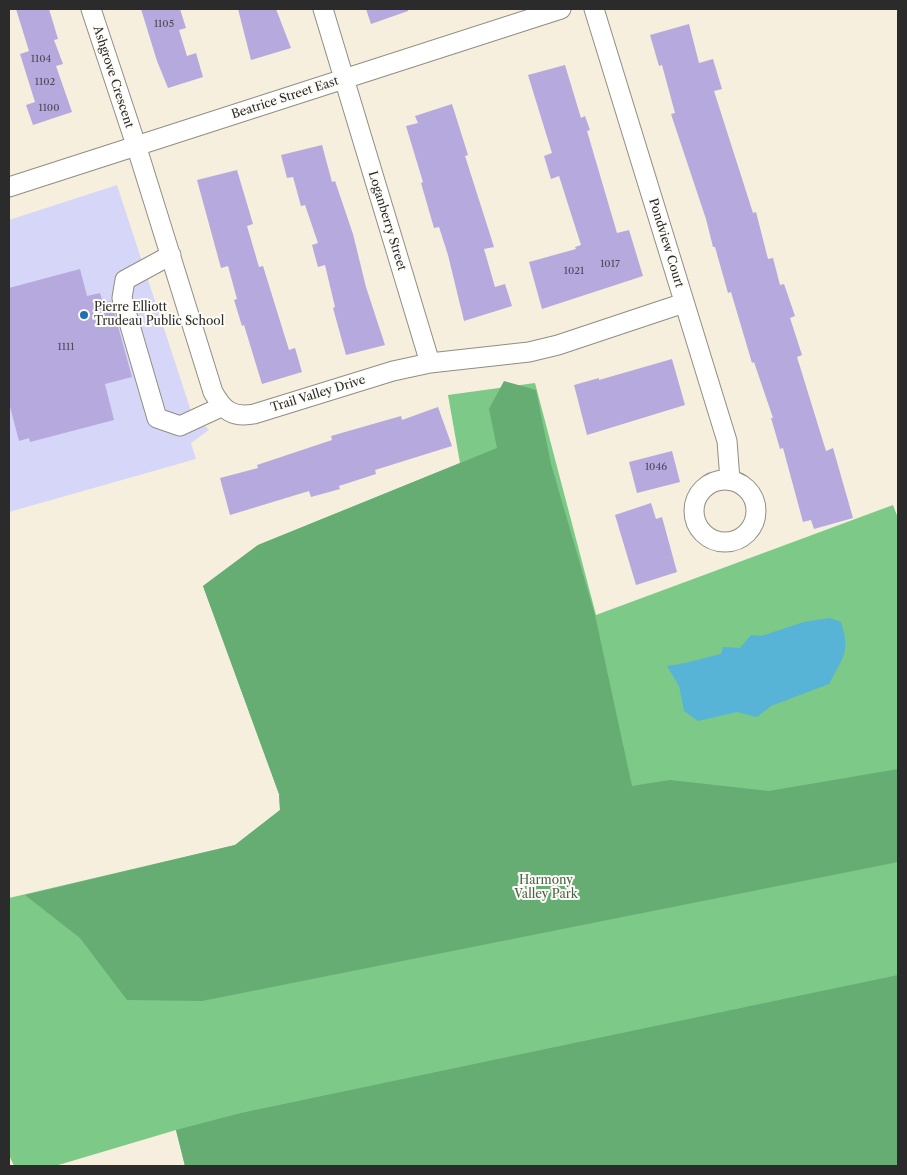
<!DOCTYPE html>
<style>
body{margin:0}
#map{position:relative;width:907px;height:1175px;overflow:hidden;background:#f6efdd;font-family:"Libre Caslon Text",serif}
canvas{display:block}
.frame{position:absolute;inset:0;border:10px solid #2b2b2b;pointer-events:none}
</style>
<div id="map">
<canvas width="907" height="1175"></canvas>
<div class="frame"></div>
</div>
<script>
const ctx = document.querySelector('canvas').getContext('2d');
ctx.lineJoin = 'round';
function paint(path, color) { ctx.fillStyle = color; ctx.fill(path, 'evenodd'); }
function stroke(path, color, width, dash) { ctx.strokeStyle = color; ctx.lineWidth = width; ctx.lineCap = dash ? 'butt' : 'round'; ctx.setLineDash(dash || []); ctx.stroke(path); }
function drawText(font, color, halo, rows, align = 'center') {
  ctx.font = font + ' "Libre Caslon Text",serif'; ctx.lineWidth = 4; ctx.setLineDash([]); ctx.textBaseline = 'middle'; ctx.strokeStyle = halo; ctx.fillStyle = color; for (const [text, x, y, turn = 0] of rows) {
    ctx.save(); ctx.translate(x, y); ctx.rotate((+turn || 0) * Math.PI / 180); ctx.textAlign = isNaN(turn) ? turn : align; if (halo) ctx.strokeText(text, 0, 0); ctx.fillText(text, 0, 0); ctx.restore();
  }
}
paint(new Path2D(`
 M 117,185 L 191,411 L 209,430 L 191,443 L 196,459 L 9,512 L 9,220 Z`), '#d6d7f8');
paint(new Path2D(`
 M 535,383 L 596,615 L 893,505 L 898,518 L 898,1166 L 185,1166 L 176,1130 L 55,1166 L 14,1166 L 9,1155 L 9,898 L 235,845 L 280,810 L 279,794 L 203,586 L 258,545 L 460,463 L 448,395 Z`), '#7dc987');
paint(new Path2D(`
 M 504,381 L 536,390 L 551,464 L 595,615 L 632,786 L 670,780 L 769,791 L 898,769 L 898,862 L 202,1001 L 127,1000 L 80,938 L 25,895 L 235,845 L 280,810 L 279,794 L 203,586 L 258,545 L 497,448 L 489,409 Z
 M 898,975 L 898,1166 L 185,1166 L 176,1130 L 241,1113 Z`), '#66ad74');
paint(new Path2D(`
 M 830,618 L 841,622 C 851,652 843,657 829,684 L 771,706 L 757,717 L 737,712 L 698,721 L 684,711 L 679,686 L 667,666 C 685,664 703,658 721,654 L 723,647 L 740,648 L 751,635 L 761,636 L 804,622 Z`), '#58b4d6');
paint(new Path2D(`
 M 16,9 L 49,9 L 58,39 L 54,40 L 63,64 L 56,66 L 72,112 L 33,125 L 26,105 L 35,102 L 20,54 L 29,51 Z
 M 141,9 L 180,9 L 186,28 L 179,30 L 187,56 L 196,53 L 203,77 L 168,88 L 157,61 Z
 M 238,9 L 276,9 L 291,48 L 251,60 Z
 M 366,9 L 408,9 L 408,11 L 371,24 Z
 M 689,24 L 699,63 L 713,59 L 722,89 L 714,91 L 753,213 L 756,212 L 768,259 L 773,258 L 780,285 L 784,284 L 795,316 L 790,318 L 802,355 L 797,357 L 826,451 L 833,448 L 853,518 L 814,529 L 811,520 L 803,522 L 783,448 L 780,449 L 771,418 L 773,418 L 754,362 L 752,363 L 731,292 L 728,293 L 715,247 L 713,247 L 706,219 L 671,114 L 675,113 L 662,65 L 659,66 L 650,35 Z
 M 565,65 L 581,118 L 585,116 L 590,130 L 587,131 L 617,233 L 629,230 L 643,276 L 542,309 L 529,262 L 576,249 L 575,247 L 581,245 L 559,176 L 551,179 L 544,156 L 552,153 L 528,75 Z
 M 452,104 L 468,155 L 465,156 L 494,247 L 484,249 L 495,287 L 505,284 L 512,306 L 464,321 L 448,255 L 439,227 L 434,228 L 421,183 L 423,182 L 406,126 L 418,123 L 415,116 Z
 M 322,145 L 332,182 L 335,181 L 353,234 L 366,287 L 385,345 L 346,355 L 333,308 L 335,307 L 325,265 L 318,267 L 312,245 L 318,243 L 305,205 L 301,206 L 293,177 L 287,178 L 281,155 Z
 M 237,170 L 253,224 L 247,226 L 259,267 L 263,266 L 289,350 L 295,348 L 302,372 L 262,384 L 244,325 L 242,326 L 234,300 L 237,299 L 228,266 L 221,268 L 197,180 Z
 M 80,269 L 87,296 L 100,293 L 103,303 L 111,301 L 132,377 L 105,384 L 114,420 L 30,442 L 29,438 L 19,441 L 9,403 L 9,288 Z
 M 672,359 L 685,405 L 587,435 L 574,385 L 599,378 L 599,380 Z
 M 438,407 L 452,446 L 375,470 L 376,474 L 339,486 L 340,489 L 311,497 L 309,491 L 230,515 L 220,478 L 258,468 L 257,465 L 332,440 L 331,436 L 401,416 L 402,420 Z
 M 672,451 L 680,482 L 637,493 L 629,462 Z
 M 651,503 L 656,519 L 662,517 L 677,572 L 636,585 L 615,515 Z`), '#b5a9dd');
const minor = new Path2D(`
 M 91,9 L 136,145 L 213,392 C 223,410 232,418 254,414 L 393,371 L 430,363 L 529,352 L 558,345 L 684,303
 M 323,9 L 430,363
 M 594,9 L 727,441 L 730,480
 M 9,187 L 561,9
 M 171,255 L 125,280 L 122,298 L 157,418 L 180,426 L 221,407
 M694 511a31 31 0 1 1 62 0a31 31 0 1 1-62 0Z`);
stroke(minor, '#908d84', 21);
stroke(minor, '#fff', 19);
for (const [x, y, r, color] of [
 [84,315,5,"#1f6fb2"]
]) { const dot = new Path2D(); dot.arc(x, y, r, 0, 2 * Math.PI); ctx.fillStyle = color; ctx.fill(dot); stroke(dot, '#fdfcf7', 2); }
drawText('10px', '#4e4a58', null, [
 ["1105",164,24],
 ["1104",41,59],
 ["1102",45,82],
 ["1100",49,108],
 ["1017",610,264],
 ["1021",574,271],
 ["1111",66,347],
 ["1046",656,467]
]);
drawText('12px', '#2b2b2b', '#fdfcf7', [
 ["Ashgrove Crescent",113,77,72],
 ["Beatrice Street East",285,98,-18],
 ["Loganberry Street",387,221,73],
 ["Pondview Court",666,243,73],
 ["Trail Valley Drive",318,394,-17]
]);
drawText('12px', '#2b2b2b', '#fdfcf7', [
 ["Pierre Elliott",94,308],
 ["Trudeau Public School",94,322]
], 'left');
drawText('12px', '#48624b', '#fdfcf7', [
 ["Harmony",546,881],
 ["Valley Park",546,895]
]);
</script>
